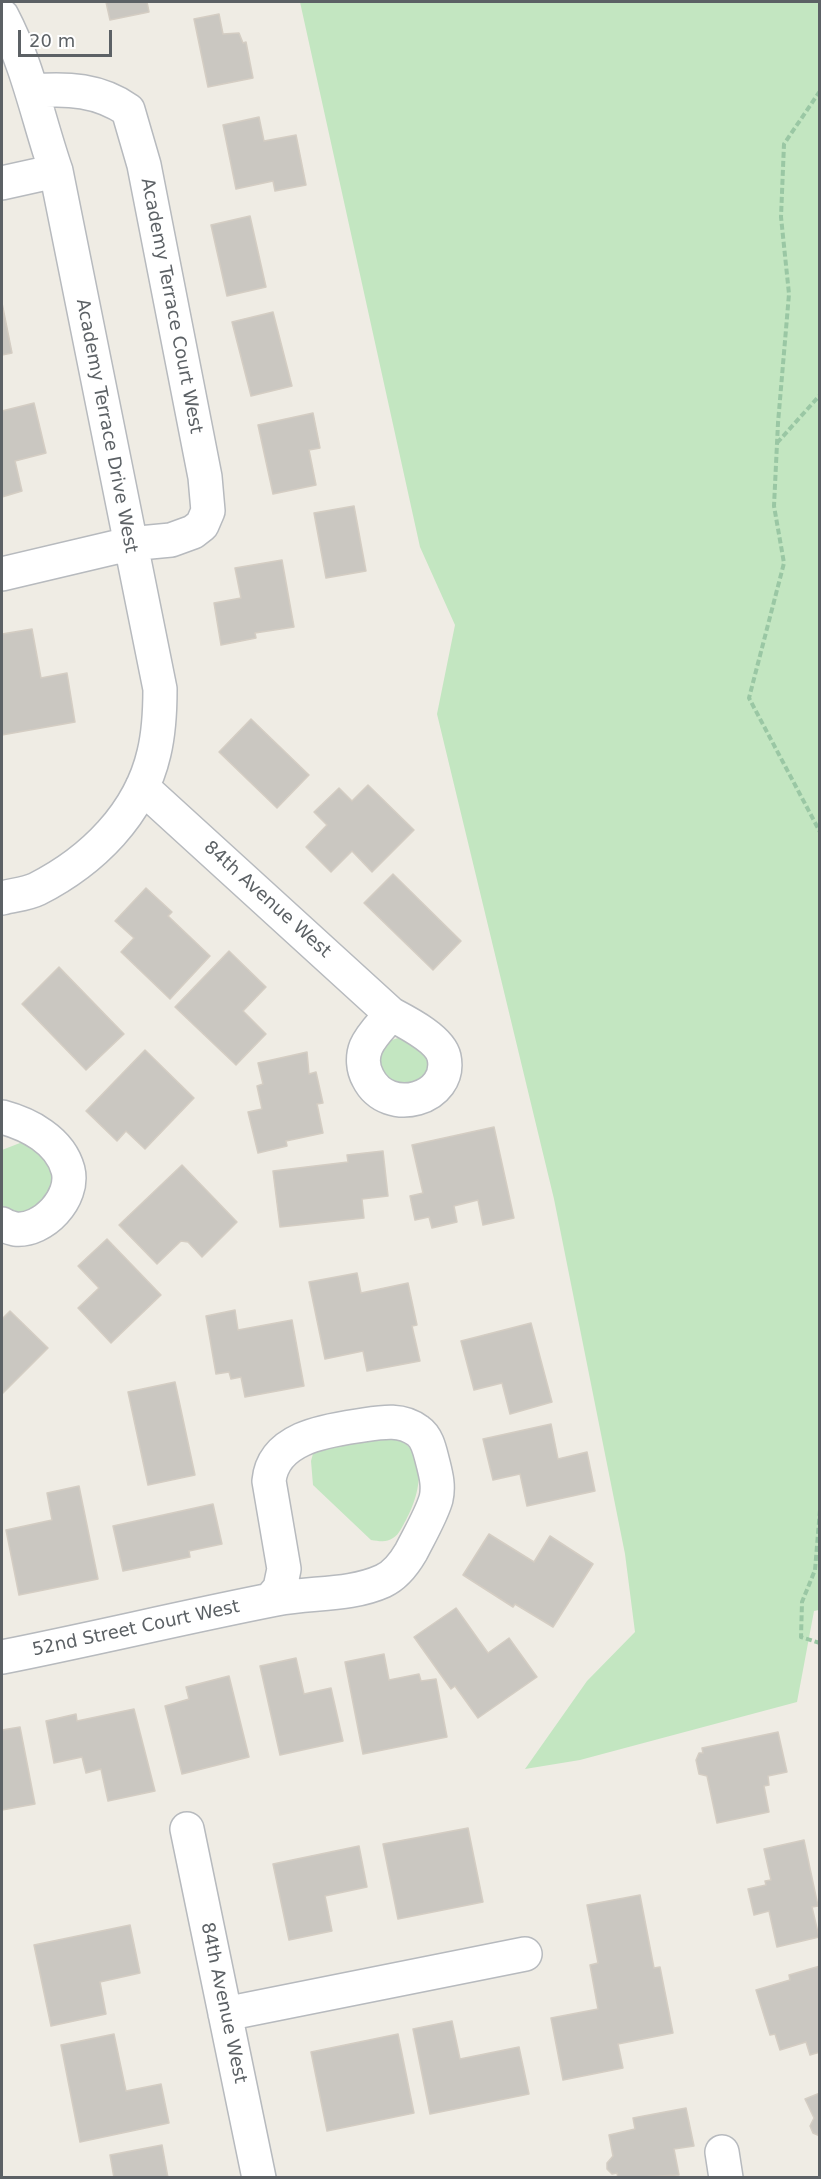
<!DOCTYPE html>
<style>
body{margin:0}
#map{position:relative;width:821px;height:2179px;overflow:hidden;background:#efece4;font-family:"DejaVu Sans",sans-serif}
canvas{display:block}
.frame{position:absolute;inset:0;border:3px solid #5c6165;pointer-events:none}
.scale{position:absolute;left:18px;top:30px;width:94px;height:27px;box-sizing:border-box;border:3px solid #5c6165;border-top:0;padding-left:8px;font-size:18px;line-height:21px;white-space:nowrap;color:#5c6165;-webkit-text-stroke:4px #fff;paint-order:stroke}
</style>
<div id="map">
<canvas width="821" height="2179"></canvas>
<div class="frame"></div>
<div class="scale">20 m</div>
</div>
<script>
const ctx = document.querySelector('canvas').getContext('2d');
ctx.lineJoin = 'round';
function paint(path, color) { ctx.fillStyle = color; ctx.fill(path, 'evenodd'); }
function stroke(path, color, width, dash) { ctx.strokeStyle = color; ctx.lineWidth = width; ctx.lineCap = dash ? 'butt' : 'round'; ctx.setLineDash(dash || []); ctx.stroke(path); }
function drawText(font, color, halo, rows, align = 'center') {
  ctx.font = font + ' "DejaVu Sans",sans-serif'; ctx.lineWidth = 6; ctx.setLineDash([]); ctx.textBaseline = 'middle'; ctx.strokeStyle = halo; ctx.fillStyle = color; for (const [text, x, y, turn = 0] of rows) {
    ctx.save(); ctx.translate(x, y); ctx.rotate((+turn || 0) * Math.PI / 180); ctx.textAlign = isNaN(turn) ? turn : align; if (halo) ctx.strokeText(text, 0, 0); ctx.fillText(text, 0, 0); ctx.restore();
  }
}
paint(new Path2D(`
 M 300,2 L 819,2 L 819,1610 L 814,1611 L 797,1702 L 580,1760 L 525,1769 L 587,1681 L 635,1632 L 625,1554 L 554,1199 L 437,714 L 455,625 L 420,547 Z
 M 404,1036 L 428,1049 L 431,1078 L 389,1091 L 375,1058 L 386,1042 Z
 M 20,1143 L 31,1144 L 50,1156 L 55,1189 L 29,1212 L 17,1212 L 2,1206 L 2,1150 Z
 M 389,1437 C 430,1445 422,1491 406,1520 C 403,1525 399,1535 393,1538 C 386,1543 379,1541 371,1540 L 313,1485 L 311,1461 L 314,1450 Z`), '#c3e6c1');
const building = new Path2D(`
 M 106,2 L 147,2 L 149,12 L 110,20 Z
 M 219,14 L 223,34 L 239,33 L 243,43 L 246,42 L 253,78 L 208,87 L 194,19 Z
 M 259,117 L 264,141 L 296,135 L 306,185 L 275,191 L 273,181 L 236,189 L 223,125 Z
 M 250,216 L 266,287 L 227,296 L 211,225 Z
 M 2,303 L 12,353 L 2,355 Z
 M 273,312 L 292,386 L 251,396 L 232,322 Z
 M 34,403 L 46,453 L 15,461 L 22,491 L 2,497 L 2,411 Z
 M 313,413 L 320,448 L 309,450 L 316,485 L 273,494 L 258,425 Z
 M 354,506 L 366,571 L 326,578 L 314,513 Z
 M 282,560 L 294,627 L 255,633 L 256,638 L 221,645 L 214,603 L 241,598 L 235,568 Z
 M 32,629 L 41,678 L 67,673 L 75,722 L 2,735 L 2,634 Z
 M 251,719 L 309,775 L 277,808 L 219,752 Z
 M 368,785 L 414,830 L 372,872 L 352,851 L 331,872 L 306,847 L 327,825 L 314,812 L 339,788 L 352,801 Z
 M 393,874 L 461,941 L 433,970 L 364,903 Z
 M 146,888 L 172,912 L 168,916 L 210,956 L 170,999 L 121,952 L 134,938 L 115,921 Z
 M 229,951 L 266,987 L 243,1011 L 266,1034 L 236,1065 L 175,1007 Z
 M 59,967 L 124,1034 L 86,1070 L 22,1004 Z
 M 145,1050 L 194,1098 L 145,1149 L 126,1131 L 117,1141 L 86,1111 Z
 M 307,1052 L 309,1074 L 316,1072 L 323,1103 L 317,1104 L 323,1133 L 286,1141 L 287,1146 L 258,1153 L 248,1112 L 262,1109 L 257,1086 L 263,1084 L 258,1063 Z
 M 494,1127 L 514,1218 L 483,1225 L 478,1200 L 454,1206 L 457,1222 L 432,1228 L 429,1217 L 415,1220 L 410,1196 L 423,1193 L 412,1145 Z
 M 383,1151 L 388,1196 L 362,1199 L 364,1218 L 280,1227 L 273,1171 L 348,1162 L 347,1155 Z
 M 182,1165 L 237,1222 L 202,1257 L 188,1242 L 181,1241 L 157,1264 L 119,1225 Z
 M 107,1239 L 161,1295 L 111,1343 L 78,1308 L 99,1288 L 78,1266 Z
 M 357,1273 L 361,1293 L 408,1283 L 417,1325 L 412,1326 L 420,1361 L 367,1371 L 363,1351 L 325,1359 L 309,1282 Z
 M 235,1310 L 238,1330 L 292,1320 L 304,1386 L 245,1397 L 241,1377 L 231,1379 L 229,1372 L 216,1374 L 206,1316 Z
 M 10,1311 L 48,1348 L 2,1394 L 2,1319 Z
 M 531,1323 L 552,1402 L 510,1414 L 502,1383 L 474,1390 L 461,1341 Z
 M 175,1382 L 195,1475 L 148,1485 L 128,1392 Z
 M 551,1424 L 558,1459 L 587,1452 L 595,1491 L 527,1506 L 520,1474 L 493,1480 L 483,1439 Z
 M 79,1486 L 98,1579 L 19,1595 L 6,1530 L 52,1520 L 47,1493 Z
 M 213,1504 L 222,1544 L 189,1551 L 190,1557 L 123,1571 L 113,1526 Z
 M 489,1534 L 534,1562 L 550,1536 L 593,1564 L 553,1627 L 515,1604 L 513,1607 L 463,1575 Z
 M 456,1608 L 488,1653 L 509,1638 L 537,1677 L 478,1718 L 455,1686 L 451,1689 L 414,1637 Z
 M 384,1654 L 389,1680 L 419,1674 L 421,1681 L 436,1679 L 447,1737 L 363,1754 L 345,1662 Z
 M 296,1658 L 304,1694 L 331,1688 L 343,1741 L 280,1755 L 260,1666 Z
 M 229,1676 L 249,1757 L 182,1774 L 165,1706 L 189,1699 L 186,1687 Z
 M 134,1709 L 155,1791 L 108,1801 L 101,1769 L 86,1773 L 82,1757 L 54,1763 L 46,1721 L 76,1714 L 77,1721 Z
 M 20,1727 L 35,1804 L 2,1810 L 2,1730 Z
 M 778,1732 L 787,1772 L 768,1776 L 769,1785 L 764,1786 L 769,1812 L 717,1823 L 707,1776 L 699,1774 L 696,1760 L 699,1753 L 703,1753 L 702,1748 Z
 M 468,1828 L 483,1902 L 398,1919 L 383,1844 Z
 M 804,1840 L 818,1906 L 812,1907 L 819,1937 L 777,1947 L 769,1911 L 754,1915 L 748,1889 L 766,1885 L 765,1881 L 771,1880 L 764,1849 Z
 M 359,1846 L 367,1887 L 325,1896 L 332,1931 L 289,1940 L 273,1864 Z
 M 640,1895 L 654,1968 L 660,1967 L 673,2033 L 618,2044 L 623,2068 L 563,2080 L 551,2018 L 598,2009 L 590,1965 L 598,1963 L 587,1905 Z
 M 130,1925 L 140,1973 L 100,1982 L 106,2014 L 51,2026 L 34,1945 Z
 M 820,1966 L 820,2052 L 810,2055 L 806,2042 L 780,2050 L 775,2034 L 770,2035 L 756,1990 L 790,1980 L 789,1975 Z
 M 452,2021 L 460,2059 L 519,2047 L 529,2094 L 430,2114 L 413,2029 Z
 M 114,2034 L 126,2091 L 161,2084 L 169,2123 L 80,2142 L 61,2045 Z
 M 398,2034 L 414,2113 L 327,2131 L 311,2052 Z
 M 820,2093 L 820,2136 L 813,2133 L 810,2126 L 814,2118 L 805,2099 Z
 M 686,2108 L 694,2146 L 674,2149 L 679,2175 L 618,2178 L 617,2173 L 612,2174 L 607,2169 L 607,2163 L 613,2156 L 609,2135 L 635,2129 L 633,2118 Z
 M 162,2145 L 168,2178 L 114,2178 L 110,2155 Z`);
paint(building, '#cac7c1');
stroke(building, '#d4cdc3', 1.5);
const minor = new Path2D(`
 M 2,16 C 28,65 38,119 56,171 L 160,689 C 160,710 159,732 154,753 C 140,814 92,861 37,889 C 27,894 13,895 2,898
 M 2,183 L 56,171
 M 2,574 L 129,544 L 171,540 L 193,532 L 202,525 L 208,511 L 205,477 L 144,165 L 128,110 C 99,90 68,88 33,91
 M 142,787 L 391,1014 C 406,1022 440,1039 444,1057 C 453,1099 388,1118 368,1078 C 363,1069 362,1057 366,1047 C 371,1035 383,1024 391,1014
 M 2,1117 C 28,1124 60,1140 68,1170 C 75,1198 43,1232 15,1229 C 11,1228 5,1226 2,1224
 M 2,1657 C 93,1639 184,1617 276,1599 C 311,1592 350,1596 383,1581 C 396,1575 404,1564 411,1552 C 419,1536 431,1516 436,1499 C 439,1486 436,1475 433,1463 C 430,1452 428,1438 418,1431 C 400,1417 378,1423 357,1426 C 323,1431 273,1439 269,1481 L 284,1569 L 280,1588 L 270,1600
 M 187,1829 L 259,2178
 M 225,2014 L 525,1954
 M 722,2152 L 726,2178`);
stroke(minor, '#b7babe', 36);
stroke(new Path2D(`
 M 820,91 L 784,144 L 781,217 L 789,294 L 778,423 L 774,506 L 784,563 L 749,698 L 820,832
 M 777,443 L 820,395
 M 820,1510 L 815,1570 L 802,1602 L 801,1637 L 820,1643`), '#9ac7a4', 4, [6, 3]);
stroke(minor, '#fff', 33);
drawText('18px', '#5c6165', '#fff', [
 ["Academy Terrace Court West",171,306,79],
 ["Academy Terrace Drive West",106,426,79],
 ["84th Avenue West",267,900,42],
 ["52nd Street Court West",136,1629,-12],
 ["84th Avenue West",223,2003,78]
]);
</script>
